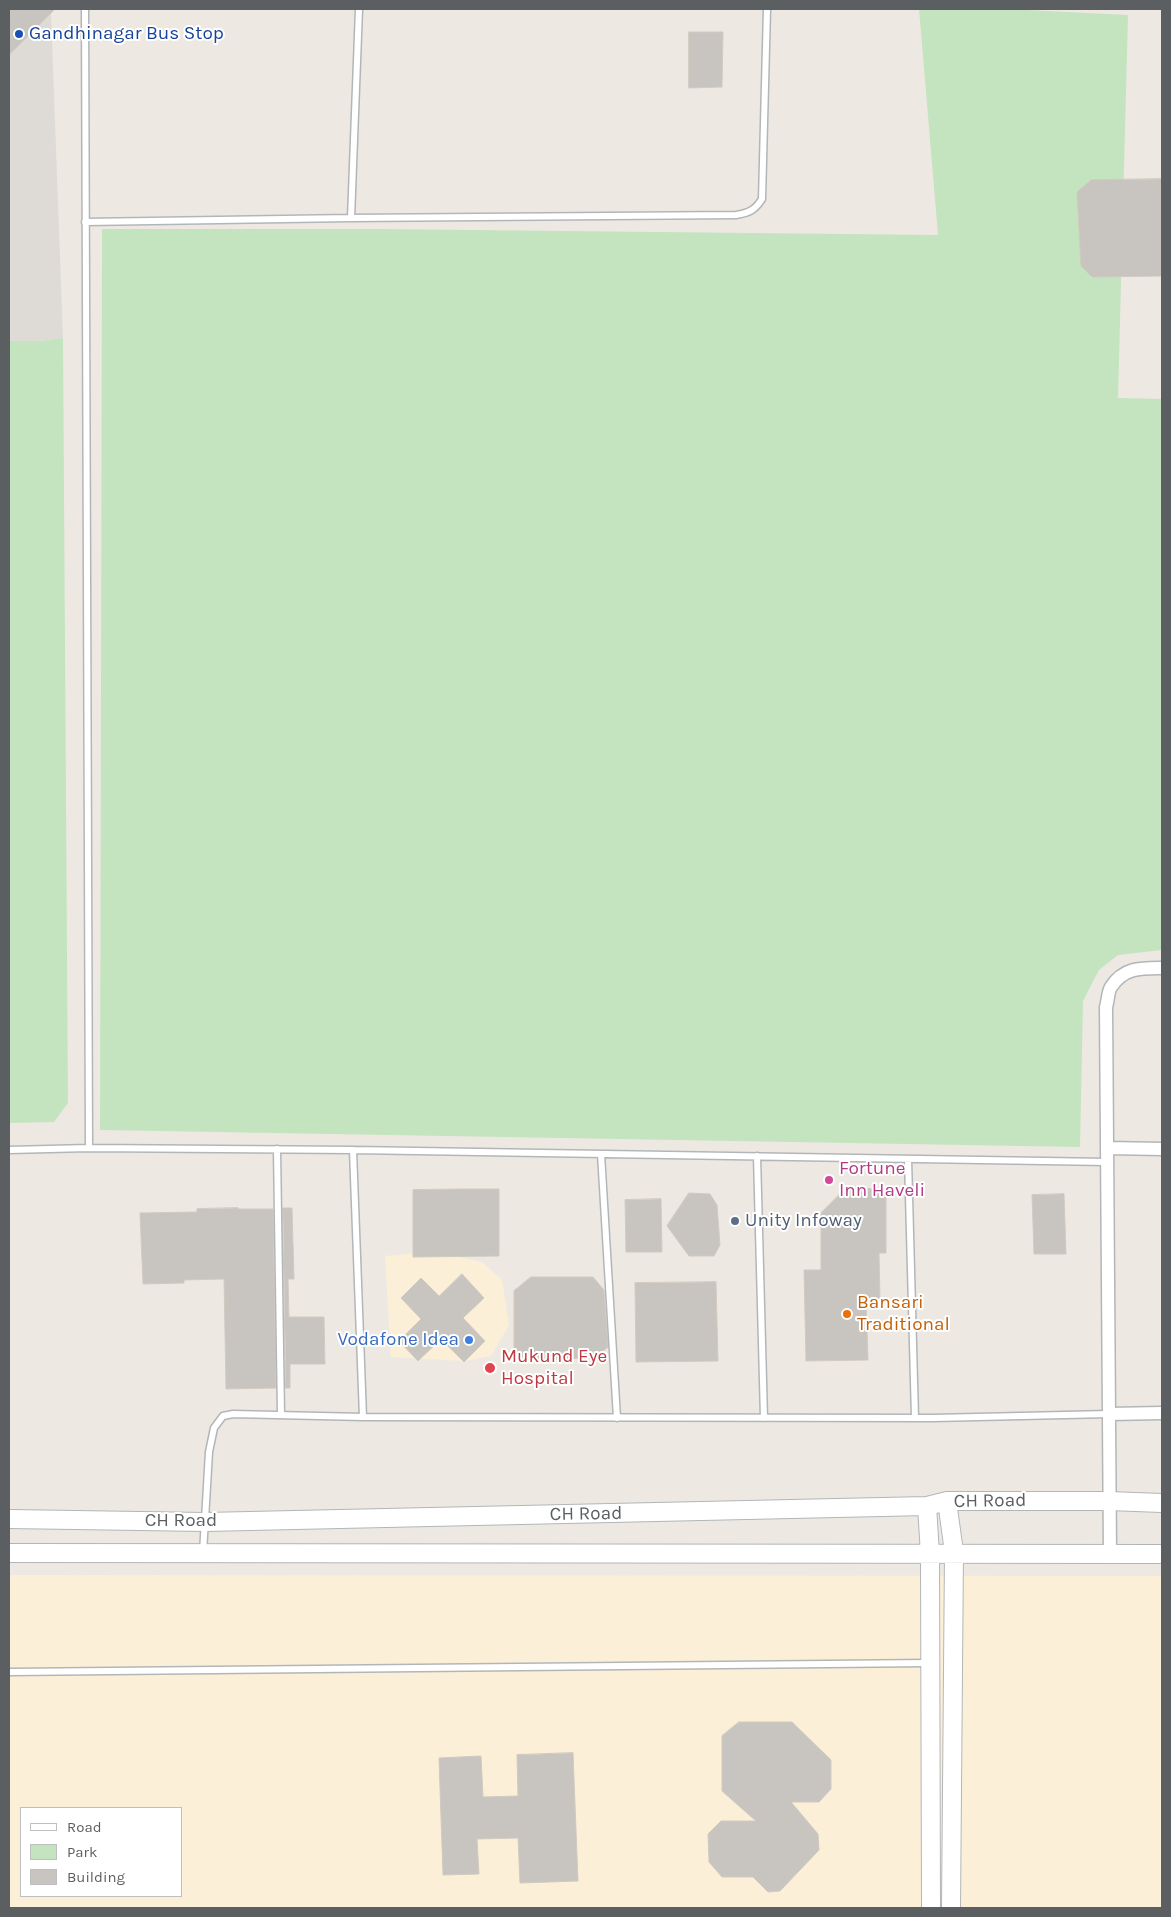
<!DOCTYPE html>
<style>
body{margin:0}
#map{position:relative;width:1171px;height:1917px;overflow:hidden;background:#ede9e2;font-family:Karla,sans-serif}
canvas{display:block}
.frame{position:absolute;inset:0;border:10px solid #5b5f62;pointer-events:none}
.legend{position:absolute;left:20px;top:1807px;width:162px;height:90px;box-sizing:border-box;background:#fff;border:1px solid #bdbfc0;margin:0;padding:6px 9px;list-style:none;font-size:15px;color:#5b5f62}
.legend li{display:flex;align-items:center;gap:10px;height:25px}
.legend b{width:25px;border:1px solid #bdbfc0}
</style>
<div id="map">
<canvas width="1171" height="1917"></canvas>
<div class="frame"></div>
<ul class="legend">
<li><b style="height:6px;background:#fff"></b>Road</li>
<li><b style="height:14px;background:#c4e4bf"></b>Park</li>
<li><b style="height:14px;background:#c8c4bf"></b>Building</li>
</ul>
</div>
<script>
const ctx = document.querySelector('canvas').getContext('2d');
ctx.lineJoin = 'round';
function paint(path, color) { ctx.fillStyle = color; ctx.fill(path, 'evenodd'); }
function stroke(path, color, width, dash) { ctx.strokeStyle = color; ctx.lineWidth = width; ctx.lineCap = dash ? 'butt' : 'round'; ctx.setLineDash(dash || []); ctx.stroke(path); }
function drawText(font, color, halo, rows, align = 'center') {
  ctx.font = font + ' Karla,sans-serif'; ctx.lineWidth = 4; ctx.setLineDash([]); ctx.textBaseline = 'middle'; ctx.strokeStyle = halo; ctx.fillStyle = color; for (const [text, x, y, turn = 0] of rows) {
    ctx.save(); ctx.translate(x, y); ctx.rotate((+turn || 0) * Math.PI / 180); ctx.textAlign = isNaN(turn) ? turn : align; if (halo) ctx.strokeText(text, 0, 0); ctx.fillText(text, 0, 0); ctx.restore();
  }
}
paint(new Path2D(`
 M 432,1252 L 482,1262 L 502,1280 L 509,1325 L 491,1356 L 465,1361 L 391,1357 L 385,1256 Z
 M 9,1575 L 1162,1576 L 1162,1908 L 9,1908 ZM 21,1808 L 181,1808 L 181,1896 L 21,1896 Z`), '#fcefd8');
paint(new Path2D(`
 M 51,13 L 63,338 L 39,341 L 9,341 L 9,55 Z`), '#dedbd7');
paint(new Path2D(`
 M 919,9 L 1006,9 L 1128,15 L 1118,398 L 1162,399 L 1162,950 L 1118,955 L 1099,970 L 1083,1001 L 1080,1147 L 100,1130 L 102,229 L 381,229 L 938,235 Z
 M 63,338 L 68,1103 L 54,1122 L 9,1123 L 9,341 L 39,341 Z`), '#c4e4bf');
const building = new Path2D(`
 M 9,9 L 55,9 L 9,55 Z
 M 689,32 L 723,32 L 722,87 L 689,88 Z
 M 1162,179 L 1162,276 L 1092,277 L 1081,266 L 1077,192 L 1091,180 Z
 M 846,1188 L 886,1189 L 886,1253 L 879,1253 L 880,1299 L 866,1300 L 868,1360 L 806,1361 L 804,1270 L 821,1270 L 821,1213 Z
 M 460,1189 L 499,1189 L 499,1256 L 413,1257 L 413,1190 Z
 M 689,1193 L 710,1194 L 717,1205 L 720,1245 L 714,1256 L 689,1256 L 667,1226 Z
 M 1064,1194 L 1066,1254 L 1034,1254 L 1032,1195 Z
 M 661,1199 L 662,1252 L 626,1252 L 625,1200 Z
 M 238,1208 L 238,1209 L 273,1209 L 276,1388 L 226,1389 L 224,1279 L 184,1280 L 184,1283 L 143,1284 L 140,1213 L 197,1212 L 197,1209 Z
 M 283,1208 L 292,1208 L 294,1279 L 288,1279 L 289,1317 L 324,1317 L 325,1364 L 290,1364 L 290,1388 L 286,1388 Z
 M 462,1274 L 484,1298 L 463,1318 L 485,1341 L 464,1362 L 441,1339 L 418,1361 L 399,1341 L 421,1319 L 401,1298 L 421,1278 L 439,1296 Z
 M 531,1277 L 593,1277 L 604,1290 L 608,1347 L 595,1358 L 525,1360 L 514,1348 L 514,1291 Z
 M 716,1282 L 718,1361 L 636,1362 L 635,1283 Z
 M 739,1722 L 792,1722 L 831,1760 L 831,1789 L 819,1802 L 791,1802 L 818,1834 L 819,1850 L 780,1891 L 768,1892 L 753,1877 L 722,1877 L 709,1862 L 708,1834 L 721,1821 L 756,1821 L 722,1791 L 722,1736 Z
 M 573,1753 L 578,1881 L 520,1883 L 518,1838 L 477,1839 L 479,1874 L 443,1875 L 439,1758 L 481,1756 L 483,1797 L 518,1796 L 517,1755 Z`);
paint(building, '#c8c4bf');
stroke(building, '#d1cac1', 1);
const lane = new Path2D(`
 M 351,218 L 736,215 C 749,213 755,210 762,199 L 767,9
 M 85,222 L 351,218 L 359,9
 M 89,1148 L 353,1150 L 1107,1162
 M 277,1149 L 281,1415
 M 9,1150 L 89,1148 L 85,9
 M 353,1150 L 363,1417
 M 601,1154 L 617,1418
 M 757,1156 L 764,1418
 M 908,1159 L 915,1418
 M 203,1553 L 209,1452 L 214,1428 L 223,1416 L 233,1414 L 363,1417 L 933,1418 L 1109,1414
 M 9,1672 L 929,1663`);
const street = new Path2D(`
 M 1107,1148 L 1162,1149
 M 1109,1414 L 1162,1413
 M 1110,1554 L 1106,1007 C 1108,1001 1108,991 1111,987 C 1124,967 1142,968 1162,968`);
const secondary = new Path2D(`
 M 947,1501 L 954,1552 L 951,1908
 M 927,1506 L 930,1554 L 931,1908
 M 9,1519 L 205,1522 L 927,1506 L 947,1501 L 1109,1501 L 1162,1503
 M 9,1553 C 393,1555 778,1552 1162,1554`);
stroke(lane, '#b3b6b9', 9);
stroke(street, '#b3b6b9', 15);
stroke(secondary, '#b2b6b9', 20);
stroke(lane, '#fff', 6);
stroke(street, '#fff', 12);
stroke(secondary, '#fff', 18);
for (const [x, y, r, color] of [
 [19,34,5,"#1a4fb4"],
 [829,1180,5,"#d1479c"],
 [735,1221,5,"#5c6f8a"],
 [847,1314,5,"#e8710a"],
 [469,1340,5,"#3f7fe0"],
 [490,1368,6,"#e0444e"]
]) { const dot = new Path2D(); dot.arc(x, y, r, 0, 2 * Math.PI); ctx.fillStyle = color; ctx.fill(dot); stroke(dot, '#fff', 2); }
drawText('19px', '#164399', '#fff', [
 ["Gandhinagar Bus Stop",29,34]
], 'left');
drawText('19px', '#b23c85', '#fff', [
 ["Fortune",839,1169],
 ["Inn Haveli",839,1191]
], 'left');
drawText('19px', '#4e5e75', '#fff', [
 ["Unity Infoway",745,1221]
], 'left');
drawText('19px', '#c56008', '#fff', [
 ["Bansari",857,1303],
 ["Traditional",857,1325]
], 'left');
drawText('19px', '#366cbe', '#fff', [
 ["Vodafone Idea",459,1340]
], 'right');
drawText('19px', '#be3a42', '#fff', [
 ["Mukund Eye",501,1357],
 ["Hospital",501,1379]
], 'left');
drawText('19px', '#5b5f62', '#fff', [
 ["CH Road",990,1501,-1],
 ["CH Road",586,1514,-1],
 ["CH Road",181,1521]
]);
</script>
